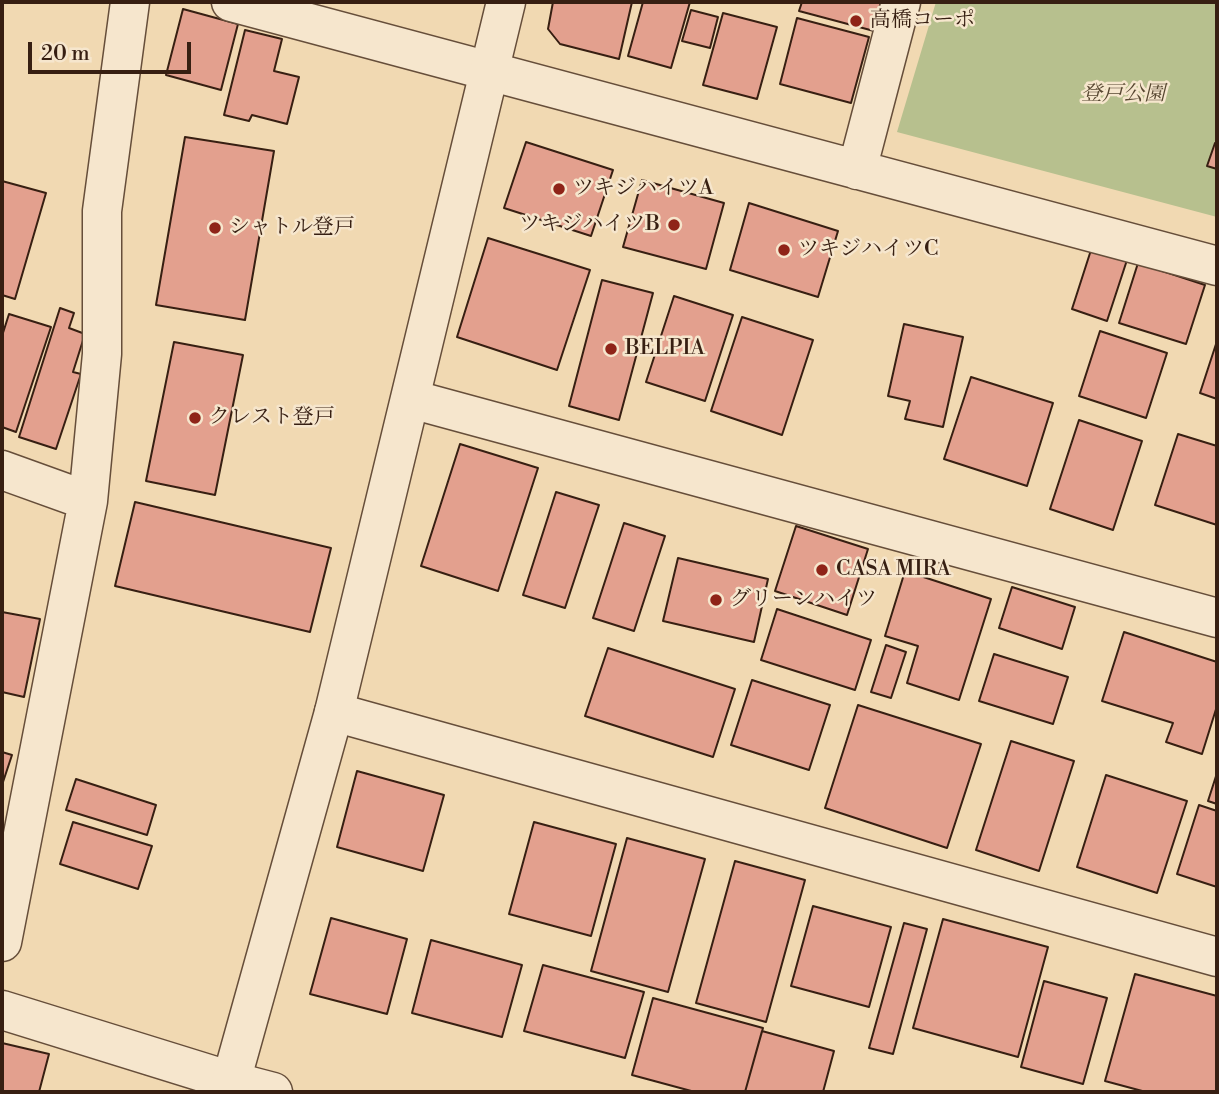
<!DOCTYPE html>
<meta charset="utf-8">
<style>
body{margin:0}
#map{position:relative;width:1219px;height:1094px;overflow:hidden;background:#f1d9b2;font-family:"Libre Bodoni",serif}
canvas{display:block}
.frame{position:absolute;inset:0;border:4px solid #371f12;pointer-events:none}
.scale{position:absolute;left:28px;top:42px;width:163px;height:32px;box-sizing:border-box;border:4px solid #371f12;border-top:0;padding-left:9px;font-size:21px;line-height:24px;white-space:nowrap;color:#371f12;-webkit-text-stroke:5px #f6e6cd;paint-order:stroke}
</style>
<div id="map">
<canvas width="1219" height="1094"></canvas>
<div class="frame"></div>
<div class="scale">20 m</div>
</div>
<script>
const ctx = document.querySelector('canvas').getContext('2d');
ctx.lineJoin = 'round';
function paint(path, color) { ctx.fillStyle = color; ctx.fill(path, 'evenodd'); }
function stroke(path, color, width, dash) { ctx.strokeStyle = color; ctx.lineWidth = width; ctx.lineCap = dash ? 'butt' : 'round'; ctx.setLineDash(dash || []); ctx.stroke(path); }
function drawText(font, color, halo, rows, align = 'center') {
  ctx.font = font + ' "Libre Bodoni","Noto Serif JP",serif'; ctx.lineWidth = 5; ctx.setLineDash([]); ctx.textBaseline = 'middle'; ctx.strokeStyle = halo; ctx.fillStyle = color; for (const [text, x, y, turn = 0] of rows) {
    ctx.save(); ctx.translate(x, y); ctx.rotate((+turn || 0) * Math.PI / 180); ctx.textAlign = isNaN(turn) ? turn : align; if (halo) ctx.strokeText(text, 0, 0); ctx.fillText(text, 0, 0); ctx.restore();
  }
}
paint(new Path2D(`
 M 936,2 L 1217,2 L 1217,217 L 897,132 Z`), '#b7c08e');
const building = new Path2D(`
 M 553,2 L 632,2 L 619,59 L 560,44 L 548,29 Z
 M 643,2 L 690,2 L 671,68 L 628,56 Z
 M 802,2 L 881,2 L 874,31 L 799,11 Z
 M 183,9 L 238,24 L 221,90 L 166,75 Z
 M 691,10 L 718,17 L 710,48 L 682,41 Z
 M 723,13 L 777,27 L 757,99 L 703,85 Z
 M 797,18 L 869,37 L 851,103 L 780,84 Z
 M 245,30 L 282,39 L 274,71 L 299,77 L 287,124 L 252,115 L 249,121 L 224,115 Z
 M 185,137 L 274,151 L 245,320 L 156,305 Z
 M 526,142 L 613,170 L 591,236 L 504,208 Z
 M 1215,143 L 1217,144 L 1217,169 L 1207,166 Z
 M 642,180 L 724,203 L 706,269 L 623,247 Z
 M 2,181 L 46,193 L 15,299 L 2,295 Z
 M 749,203 L 838,231 L 818,297 L 730,270 Z
 M 488,238 L 590,270 L 557,370 L 457,337 Z
 M 1091,250 L 1127,260 L 1107,321 L 1072,309 Z
 M 1138,263 L 1205,285 L 1186,344 L 1119,323 Z
 M 602,280 L 653,293 L 619,420 L 569,406 Z
 M 674,296 L 733,315 L 705,401 L 646,382 Z
 M 60,308 L 74,313 L 69,328 L 85,334 L 73,372 L 81,374 L 56,449 L 19,437 Z
 M 9,314 L 51,327 L 16,432 L 2,427 L 2,336 Z
 M 742,317 L 813,340 L 782,435 L 711,411 Z
 M 904,324 L 963,337 L 943,427 L 905,419 L 910,401 L 888,396 Z
 M 1100,331 L 1167,353 L 1146,418 L 1079,396 Z
 M 1217,341 L 1217,399 L 1200,393 Z
 M 174,342 L 243,355 L 215,495 L 146,481 Z
 M 971,377 L 1053,403 L 1027,486 L 944,459 Z
 M 1079,420 L 1142,441 L 1113,530 L 1050,509 Z
 M 1178,434 L 1217,446 L 1217,525 L 1155,505 Z
 M 460,444 L 538,468 L 498,591 L 421,566 Z
 M 556,492 L 599,505 L 565,608 L 523,595 Z
 M 135,502 L 331,548 L 310,632 L 115,586 Z
 M 624,523 L 665,536 L 634,631 L 593,618 Z
 M 796,526 L 868,549 L 847,615 L 775,591 Z
 M 678,558 L 768,579 L 754,642 L 663,621 Z
 M 905,571 L 991,599 L 959,700 L 907,683 L 918,646 L 885,636 Z
 M 1012,587 L 1075,607 L 1062,649 L 999,628 Z
 M 777,609 L 871,640 L 855,690 L 761,660 Z
 M 2,612 L 40,619 L 24,697 L 2,692 Z
 M 1124,632 L 1217,662 L 1217,706 L 1202,754 L 1166,742 L 1173,723 L 1102,701 Z
 M 886,645 L 906,652 L 891,698 L 871,692 Z
 M 608,648 L 735,689 L 713,757 L 585,716 Z
 M 994,654 L 1068,677 L 1053,724 L 979,701 Z
 M 752,680 L 830,705 L 809,770 L 731,745 Z
 M 858,705 L 981,744 L 947,848 L 825,808 Z
 M 1011,741 L 1074,761 L 1039,871 L 976,850 Z
 M 2,752 L 12,755 L 2,785 Z
 M 357,771 L 444,795 L 423,871 L 337,847 Z
 M 1217,773 L 1217,804 L 1208,801 Z
 M 1106,775 L 1187,801 L 1157,893 L 1077,867 Z
 M 76,779 L 156,805 L 147,835 L 66,810 Z
 M 1199,805 L 1217,811 L 1217,887 L 1177,874 Z
 M 73,822 L 152,846 L 138,889 L 60,864 Z
 M 534,822 L 616,844 L 591,936 L 509,914 Z
 M 627,838 L 705,859 L 668,992 L 591,971 Z
 M 735,861 L 805,880 L 766,1022 L 696,1003 Z
 M 813,906 L 891,927 L 869,1007 L 791,986 Z
 M 331,918 L 407,939 L 387,1014 L 310,994 Z
 M 943,919 L 1048,947 L 1018,1057 L 913,1028 Z
 M 904,923 L 927,929 L 893,1054 L 869,1048 Z
 M 431,940 L 522,965 L 502,1037 L 412,1013 Z
 M 543,965 L 644,992 L 625,1058 L 524,1031 Z
 M 1135,974 L 1217,996 L 1217,1092 L 1146,1092 L 1105,1081 Z
 M 1044,981 L 1107,998 L 1083,1084 L 1021,1067 Z
 M 653,998 L 763,1028 L 745,1092 L 695,1092 L 632,1075 Z
 M 762,1031 L 834,1051 L 823,1092 L 745,1092 Z
 M 2,1043 L 49,1054 L 39,1092 L 2,1092 Z`);
paint(building, '#e3a08e');
stroke(building, '#371f12', 2);
const minor = new Path2D(`
 M 231,2 L 1217,266
 M 857,170 L 901,2
 M 411,399 L 1217,618
 M 2,470 L 88,501
 M 334,712 L 1217,957
 M 2,942 L 88,501 L 102,354 L 102,211 L 130,2
 M 2,1010 L 231,1081 L 273,1092`);
const tertiary = new Path2D(`
 M 228,1092 L 334,712 L 506,2`);
stroke(minor, '#664e3a', 41);
stroke(tertiary, '#664e3a', 41);
stroke(minor, '#f6e6cd', 38);
stroke(tertiary, '#f6e6cd', 38);
for (const [x, y, r, color] of [
 [856,21,7,"#8f2418"],
 [559,189,7,"#8f2418"],
 [674,225,7,"#8f2418"],
 [215,228,7,"#8f2418"],
 [784,250,7,"#8f2418"],
 [611,349,7,"#8f2418"],
 [195,418,7,"#8f2418"],
 [822,570,7,"#8f2418"],
 [716,600,7,"#8f2418"]
]) { const dot = new Path2D(); dot.arc(x, y, r, 0, 2 * Math.PI); ctx.fillStyle = color; ctx.fill(dot); stroke(dot, '#f6e6cd', 2.5); }
drawText('21px', '#371f12', '#f6e6cd', [
 ["高橋コーポ",870,21],
 ["ツキジハイツA",573,189],
 ["ツキジハイツB",660,225,"right"],
 ["シャトル登戸",229,228],
 ["ツキジハイツC",798,250],
 ["BELPIA",625,349],
 ["クレスト登戸",209,418],
 ["CASA MIRA",836,570],
 ["グリーンハイツ",730,600]
], 'left');
drawText('italic 21px', '#574731', '#f6e6cd', [
 ["登戸公園",1123,95]
]);
</script>
